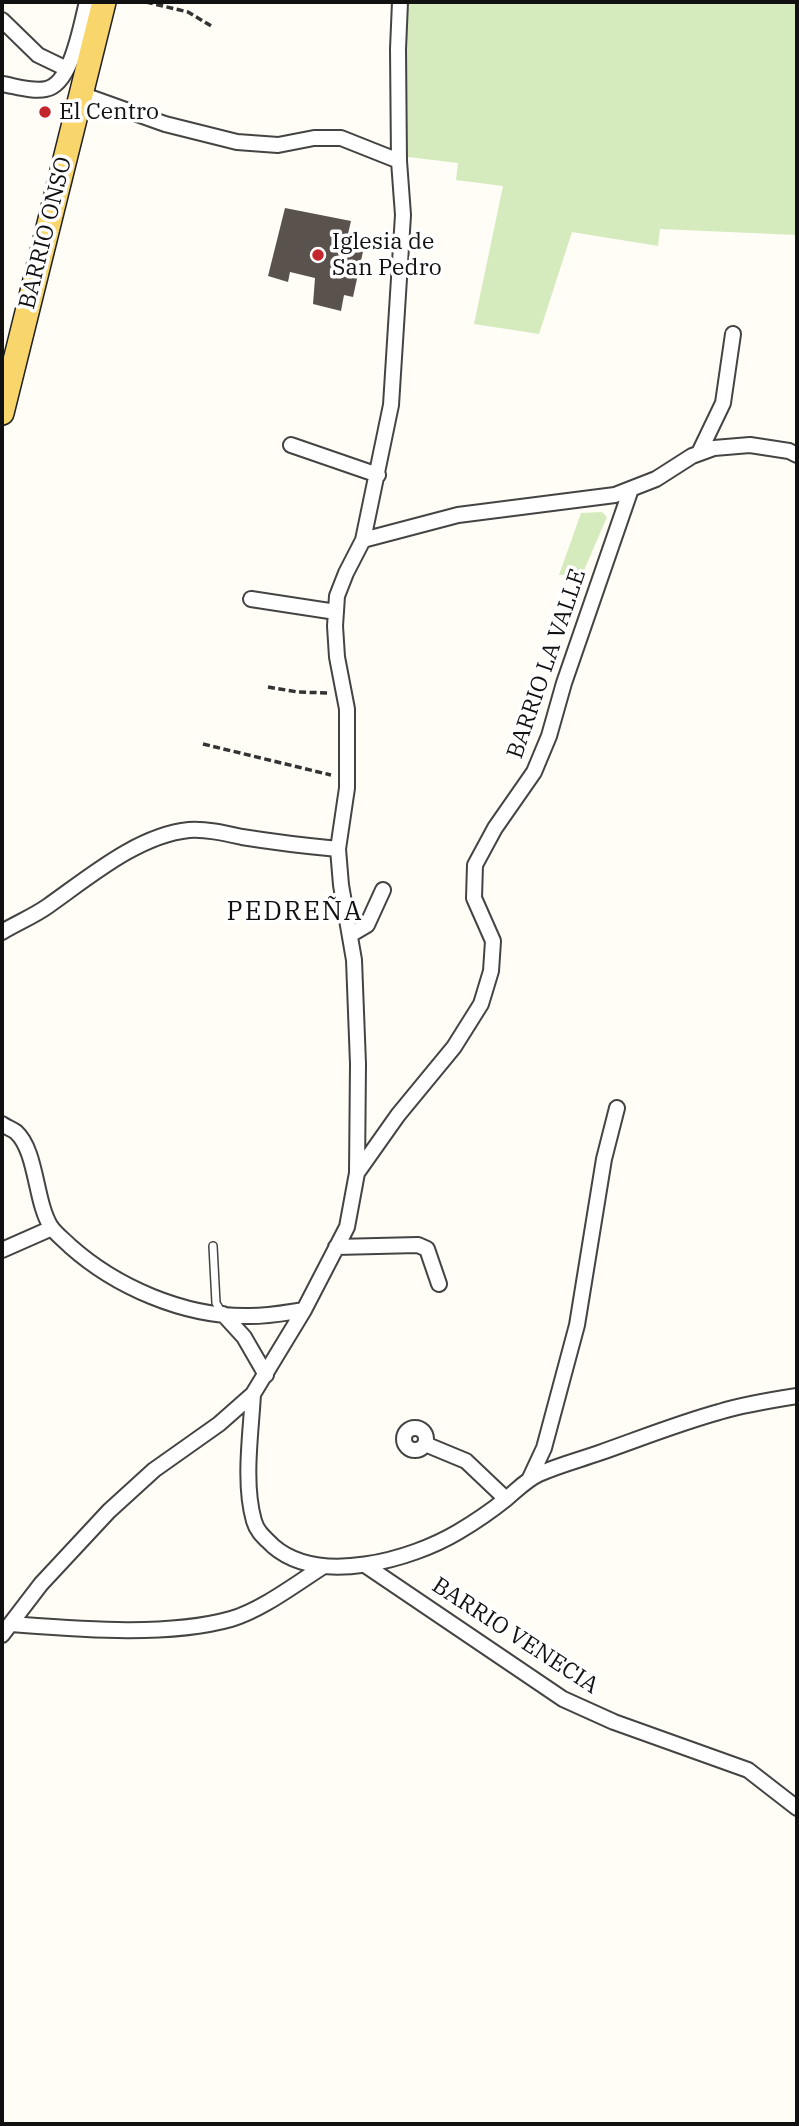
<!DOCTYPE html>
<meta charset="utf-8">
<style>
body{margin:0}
#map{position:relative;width:799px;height:2126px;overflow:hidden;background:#fffdf5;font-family:"IBM Plex Serif",serif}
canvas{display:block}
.frame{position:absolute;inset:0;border:4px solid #111;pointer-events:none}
</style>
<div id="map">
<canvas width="799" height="2126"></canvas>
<div class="frame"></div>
</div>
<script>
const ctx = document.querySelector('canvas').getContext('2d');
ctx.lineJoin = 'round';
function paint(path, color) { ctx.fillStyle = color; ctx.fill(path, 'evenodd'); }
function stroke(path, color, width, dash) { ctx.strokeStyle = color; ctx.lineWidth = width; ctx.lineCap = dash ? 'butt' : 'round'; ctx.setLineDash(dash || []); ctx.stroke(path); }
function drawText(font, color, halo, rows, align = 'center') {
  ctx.font = font + ' "IBM Plex Serif",serif'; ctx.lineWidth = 7; ctx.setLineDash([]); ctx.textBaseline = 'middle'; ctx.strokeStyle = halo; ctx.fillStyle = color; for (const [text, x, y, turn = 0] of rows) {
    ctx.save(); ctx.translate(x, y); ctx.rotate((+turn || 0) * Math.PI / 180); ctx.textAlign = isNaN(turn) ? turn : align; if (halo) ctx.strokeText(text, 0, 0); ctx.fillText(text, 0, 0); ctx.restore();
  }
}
paint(new Path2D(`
 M 406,2 L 797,2 L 797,235 L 660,229 L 658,246 L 572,232 L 539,334 L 474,324 L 503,186 L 456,180 L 458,163 L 408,157 Z
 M 602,512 L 607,517 L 582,575 L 559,575 L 581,513 Z`), '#d5ebbd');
paint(new Path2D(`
 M 285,208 L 351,221 L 348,234 L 366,238 L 353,297 L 344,295 L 341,311 L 313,304 L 315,278 L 290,272 L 288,282 L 268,276 Z`), '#5a524d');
const service = new Path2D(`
 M 213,1246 L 216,1303 L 222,1313`);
const minor = new Path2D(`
 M 2,20 L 38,55 L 67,69
 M 2,84 C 15,86 33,92 46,89 C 72,84 81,24 87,2
 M 81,94 L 165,124 L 237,142 L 278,145 L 314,138 L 341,138 L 399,161
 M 291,445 L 378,475
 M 699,453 L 723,403 L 733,334
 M 363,540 L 458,515 L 615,495 L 656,479 L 692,456 L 714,448 L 750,445 L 789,451 L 797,455
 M 251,599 L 336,612
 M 2,932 C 17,923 34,916 48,906 C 88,878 138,835 189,830 C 207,829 224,833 242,837 C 273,842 306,846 338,849
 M 350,935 L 367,925 L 383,890
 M 2,1124 C 6,1127 12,1129 16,1132 C 37,1151 35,1202 51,1227 C 56,1234 64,1240 70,1246 C 116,1287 183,1316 245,1316 C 265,1317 284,1313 304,1310
 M 357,1173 L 398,1115 L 454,1047 L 481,1004 L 491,971 L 493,941 L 474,898 L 475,865 L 495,828 L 534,772 L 549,736 L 564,683 L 631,489
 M 336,1247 L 418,1245 L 427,1249 L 439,1284
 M 2,1250 L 52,1228
 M 223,1314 L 244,1337 L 266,1375
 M 253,1394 C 251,1433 243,1483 254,1521 C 257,1532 265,1538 273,1546 C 319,1586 411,1560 458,1532 C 475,1522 491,1511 506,1499 C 517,1490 526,1480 539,1474 C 559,1465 579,1460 599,1453 C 639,1439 679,1423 719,1412 C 745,1404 771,1400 797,1396
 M404 1439a11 11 0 1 1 22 0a11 11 0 1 1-22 0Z
 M 425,1444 L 466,1461 L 506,1499
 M 530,1478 L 544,1448 L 577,1325 L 604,1159 L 617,1108
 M 365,1565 L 563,1699 L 614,1722 L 748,1770 L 797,1808
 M 11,1624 C 77,1629 167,1637 231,1619 C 262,1610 297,1583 324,1566
 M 2,1635 L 41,1584 L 109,1511 L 154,1470 L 219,1424 L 253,1394 L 304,1310 L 347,1227 L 357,1173 L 358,1064 L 354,960 L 341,885 L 338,849 L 347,788 L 347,709 L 337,657 L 335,626 L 337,596 L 346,573 L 363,540 L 391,405 L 403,215 L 399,161 L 398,49 L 400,2`);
const primary = new Path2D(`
 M 2,413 L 104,2`);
stroke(service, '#444', 10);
stroke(minor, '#444', 18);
stroke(primary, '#222', 26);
stroke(new Path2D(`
 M 146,2 L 188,12 L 213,27
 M 268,687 L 298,692 L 328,693
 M 203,744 L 331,775`), '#333', 3.5, [7, 3.5]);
stroke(service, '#fff', 7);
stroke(minor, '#fff', 14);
stroke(primary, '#f9d66b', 23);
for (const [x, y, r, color] of [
 [45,112,7,"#c4262e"],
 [318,255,7,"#c4262e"]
]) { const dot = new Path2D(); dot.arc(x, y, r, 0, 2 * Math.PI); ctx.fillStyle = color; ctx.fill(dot); stroke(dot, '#fff', 2.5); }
drawText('23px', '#111', '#fff', [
 ["El Centro",59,112],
 ["Iglesia de",332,242],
 ["San Pedro",332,268]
], 'left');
drawText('23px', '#111', '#fff', [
 ["BARRIO ONSO",46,233,-76],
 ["BARRIO LA VALLE",547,664,-71],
 ["BARRIO VENECIA",515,1636,33]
]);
ctx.letterSpacing = '2px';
drawText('26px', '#111', '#fff', [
 ["PEDREÑA",295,912]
]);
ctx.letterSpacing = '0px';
</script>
